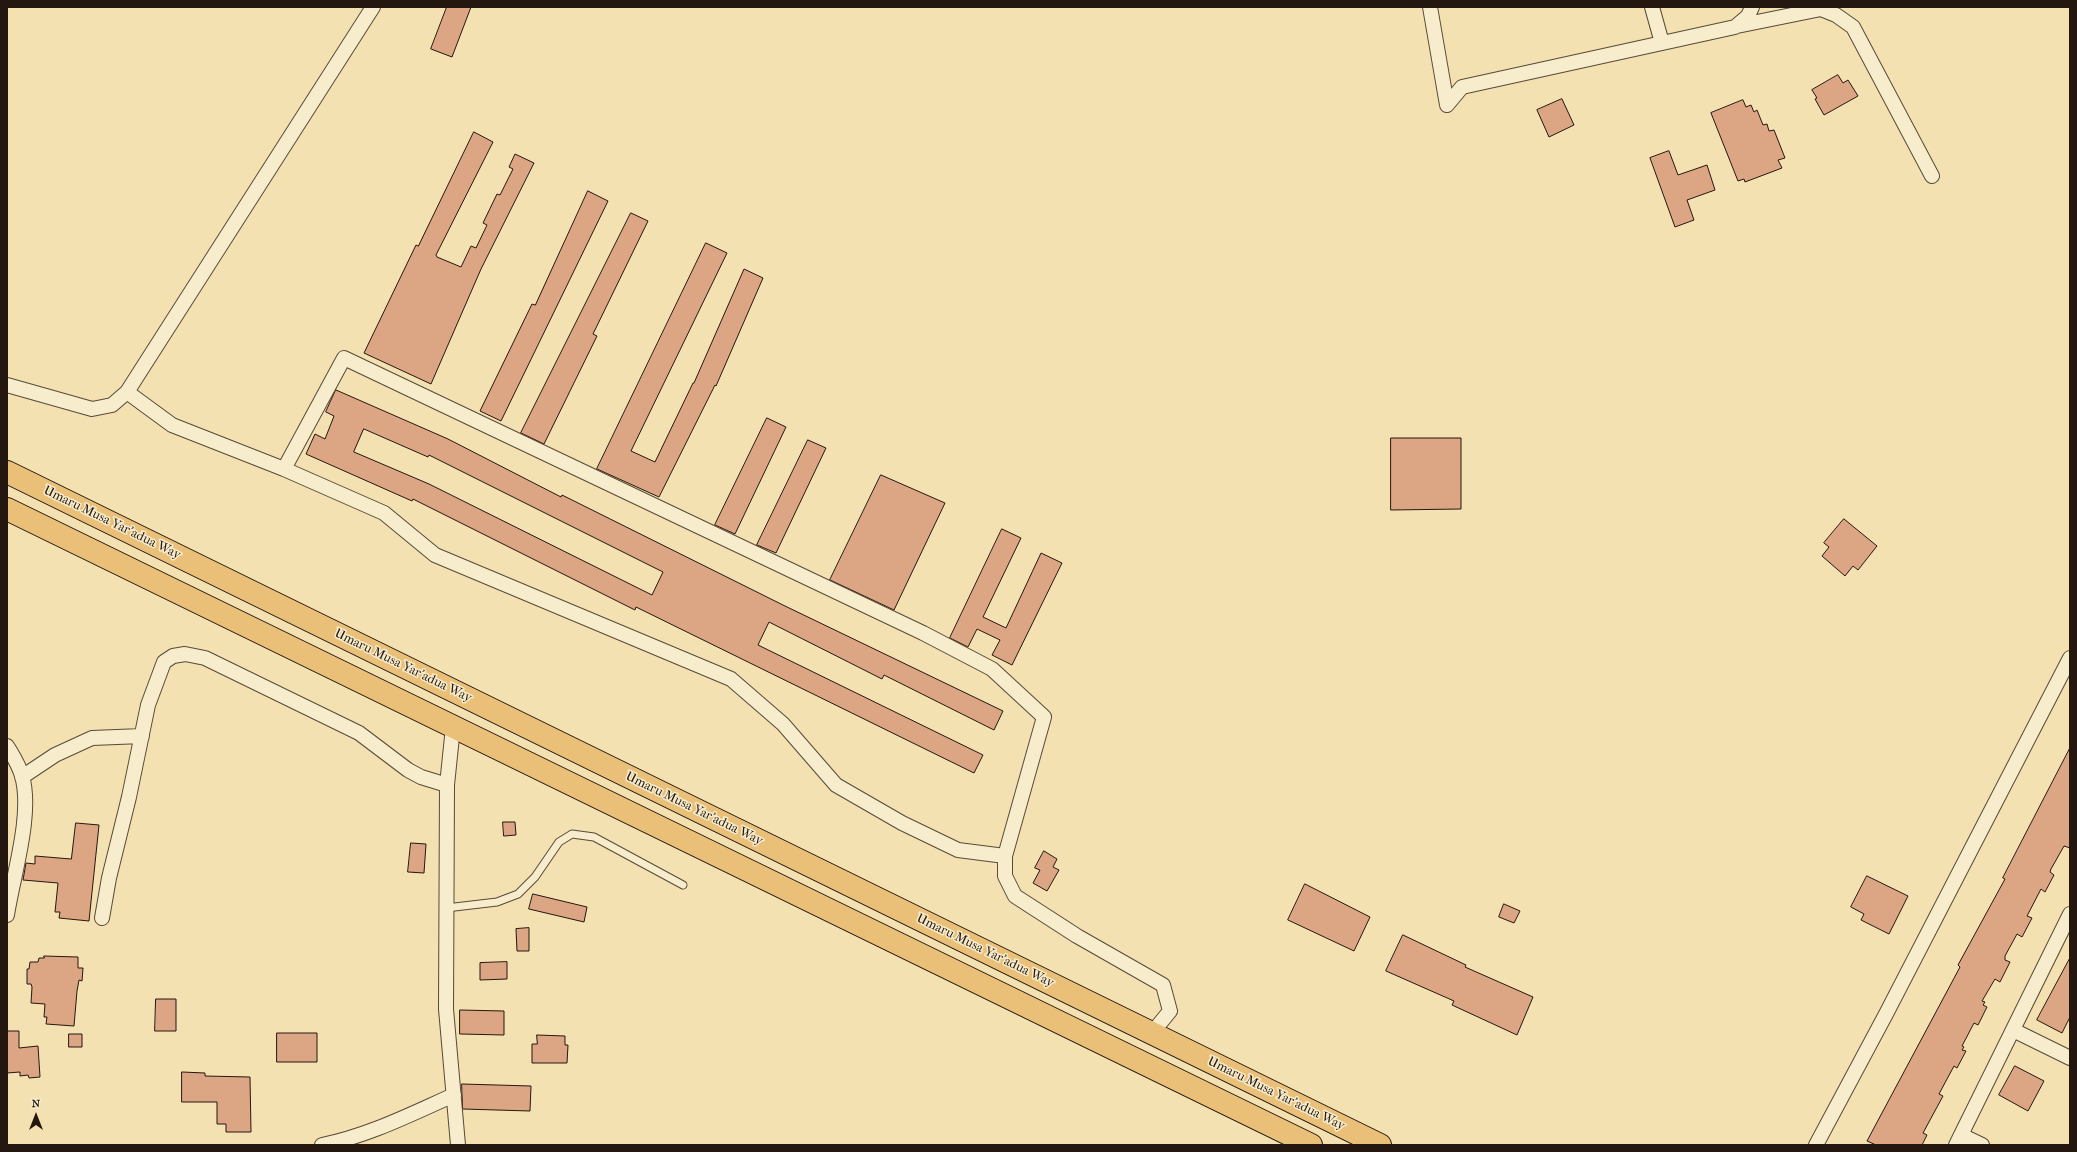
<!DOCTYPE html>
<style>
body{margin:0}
#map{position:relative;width:2077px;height:1152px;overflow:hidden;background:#f3e1b1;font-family:"IM FELL French Canon",serif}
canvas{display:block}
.frame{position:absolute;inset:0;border:8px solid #241710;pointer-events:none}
.north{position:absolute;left:16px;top:1096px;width:40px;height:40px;-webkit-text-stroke:3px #f7eccc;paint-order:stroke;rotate:0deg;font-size:11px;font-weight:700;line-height:16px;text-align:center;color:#241710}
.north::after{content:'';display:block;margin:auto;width:14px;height:18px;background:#241710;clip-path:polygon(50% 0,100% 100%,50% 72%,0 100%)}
</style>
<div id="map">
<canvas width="2077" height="1152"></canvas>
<div class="frame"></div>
<div class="north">N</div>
</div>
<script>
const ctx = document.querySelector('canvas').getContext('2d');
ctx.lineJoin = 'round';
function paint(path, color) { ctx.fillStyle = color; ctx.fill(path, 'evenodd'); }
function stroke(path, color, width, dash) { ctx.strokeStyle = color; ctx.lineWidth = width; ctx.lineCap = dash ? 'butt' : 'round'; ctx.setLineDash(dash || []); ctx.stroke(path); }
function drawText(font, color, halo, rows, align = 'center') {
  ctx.font = font + ' "IM FELL French Canon",serif'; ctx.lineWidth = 3; ctx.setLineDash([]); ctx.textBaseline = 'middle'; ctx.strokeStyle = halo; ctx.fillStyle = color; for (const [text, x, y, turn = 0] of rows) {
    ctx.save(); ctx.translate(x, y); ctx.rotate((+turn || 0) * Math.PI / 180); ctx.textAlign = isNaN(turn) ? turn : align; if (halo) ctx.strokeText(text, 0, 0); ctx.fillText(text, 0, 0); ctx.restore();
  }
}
const building = new Path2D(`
 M 447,7 L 471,7 L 452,57 L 431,49 Z
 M 1838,75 L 1843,83 L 1848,80 L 1858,96 L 1824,115 L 1815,99 L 1817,98 L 1812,90 Z
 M 1562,99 L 1574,125 L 1549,137 L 1537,110 Z
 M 1743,100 L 1746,107 L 1751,105 L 1754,112 L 1757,110 L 1763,125 L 1767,124 L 1769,131 L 1774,130 L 1785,158 L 1778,160 L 1782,168 L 1745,182 L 1744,179 L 1738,181 L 1711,113 Z
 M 474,132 L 493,142 L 436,255 L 437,257 L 461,267 L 471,246 L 476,248 L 487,225 L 483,223 L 497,194 L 500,195 L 513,169 L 509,167 L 515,154 L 534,163 L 481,269 L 431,384 L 364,353 L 416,245 L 418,246 Z
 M 1669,151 L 1678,175 L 1707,165 L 1715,190 L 1687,200 L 1694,220 L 1675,227 L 1650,158 Z
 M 588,191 L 608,201 L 501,421 L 480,411 L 532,304 L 535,305 Z
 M 631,213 L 648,221 L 593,334 L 597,336 L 544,444 L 521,433 Z
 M 706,243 L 727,253 L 631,451 L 655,462 L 693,383 L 694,383 L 744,269 L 763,278 L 716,386 L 715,385 L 659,497 L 597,469 Z
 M 336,390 L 448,439 L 561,497 L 562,495 L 785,606 L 1003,711 L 994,730 L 884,675 L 882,679 L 769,622 L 758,645 L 983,755 L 974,773 L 636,607 L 635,610 L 413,499 L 412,501 L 306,454 L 315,434 L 325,439 L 334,416 L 326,412 ZM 364,429 L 428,457 L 429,455 L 663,572 L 652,595 L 429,484 L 354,452 Z
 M 767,418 L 786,427 L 735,534 L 715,525 Z
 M 1391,438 L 1461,438 L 1461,509 L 1391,510 Z
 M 808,440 L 826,448 L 776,553 L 757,545 Z
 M 881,475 L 945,503 L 894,610 L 830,580 Z
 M 1844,519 L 1877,546 L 1858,570 L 1853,566 L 1845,576 L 1822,556 L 1829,547 L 1824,543 Z
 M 1002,529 L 1021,538 L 983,617 L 1006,628 L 1041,553 L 1062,563 L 1012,665 L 992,655 L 1000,640 L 977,629 L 968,647 L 950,638 Z
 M 2070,748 L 2070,848 L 2064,846 L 2051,869 L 2050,872 L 2054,875 L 2045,892 L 2041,889 L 2027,916 L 2032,918 L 2022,937 L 2017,934 L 2005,956 L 2005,960 L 2010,962 L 2000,982 L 1995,979 L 1982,1001 L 1985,1002 L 1983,1005 L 1987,1007 L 1978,1025 L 1974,1023 L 1962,1046 L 1964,1047 L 1962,1050 L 1966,1051 L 1957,1068 L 1954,1066 L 1939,1094 L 1943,1096 L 1923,1133 L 1927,1135 L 1922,1145 L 1876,1145 L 1867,1141 L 1960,967 L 1958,965 L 2005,879 L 2003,878 Z
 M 503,822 L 515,822 L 516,835 L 504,836 Z
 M 76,823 L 99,825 L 89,921 L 59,918 L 60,912 L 55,912 L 58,883 L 23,880 L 26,863 L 35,864 L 35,856 L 71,859 Z
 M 411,843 L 426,844 L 424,873 L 408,872 Z
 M 1044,851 L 1057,859 L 1053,867 L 1059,870 L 1047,891 L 1033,883 L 1040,870 L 1035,868 Z
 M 1867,876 L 1908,896 L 1889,934 L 1861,920 L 1864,914 L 1851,907 Z
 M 1305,884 L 1370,917 L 1354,951 L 1288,920 Z
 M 533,894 L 587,907 L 584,922 L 529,909 Z
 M 1504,904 L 1520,911 L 1514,923 L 1499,917 Z
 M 529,928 L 529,951 L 517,951 L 516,929 Z
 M 1403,935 L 1466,965 L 1465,967 L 1533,997 L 1517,1035 L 1452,1005 L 1454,1001 L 1386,971 Z
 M 44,956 L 78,957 L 78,968 L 83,968 L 82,981 L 79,980 L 77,991 L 74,1026 L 46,1024 L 47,1017 L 44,1017 L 45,1004 L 31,1003 L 32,987 L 31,984 L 27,984 L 27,969 L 29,969 L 30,962 L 38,962 L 39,958 L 44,958 Z
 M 2070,958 L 2070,1017 L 2062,1033 L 2037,1020 Z
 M 507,962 L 507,979 L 480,980 L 480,963 Z
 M 156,999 L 176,999 L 176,1031 L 155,1031 Z
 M 460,1010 L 504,1011 L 504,1035 L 460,1034 Z
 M 7,1031 L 19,1031 L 19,1048 L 38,1046 L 40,1077 L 29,1078 L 28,1075 L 20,1076 L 20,1072 L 7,1073 Z
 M 277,1033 L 317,1033 L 317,1062 L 277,1062 Z
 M 69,1034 L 82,1034 L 82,1047 L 69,1047 Z
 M 537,1035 L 565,1036 L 565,1045 L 568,1045 L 567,1063 L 532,1063 L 532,1044 L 537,1044 Z
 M 2015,1066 L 2044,1081 L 2028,1111 L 1999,1095 Z
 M 182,1072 L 205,1073 L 205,1076 L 250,1077 L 251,1132 L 226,1132 L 226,1124 L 217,1124 L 217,1102 L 182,1102 Z
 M 462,1084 L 531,1086 L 530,1111 L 463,1109 Z`);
paint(building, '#dca584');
stroke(building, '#241710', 1);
const service = new Path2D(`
 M 446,908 L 497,902 L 518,894 L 535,877 L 559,842 L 572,834 L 594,837 L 683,885`);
const minor = new Path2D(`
 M 1430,7 L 1447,105
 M 1652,7 L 1662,43
 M 1737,26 L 1821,9 L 1836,15 L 1853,27 L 1932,176
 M 1447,105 L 1462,87 L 1735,27 L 1748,16 L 1752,7
 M 7,385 L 92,409 L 112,405 L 127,392 L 373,7
 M 127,392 L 172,425 L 284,469 L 384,513 L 435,555 L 731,679 L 783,724 L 836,785 L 902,823 L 958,850 L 1005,856
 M 284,469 L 344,358 L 923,633 L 992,669 L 1044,717 L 1005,856 L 1005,876 L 1015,896 L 1077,936 L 1163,985 L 1170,1011 L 1152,1033
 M 453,727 L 447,785 L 446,1009 L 458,1145
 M 7,746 C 13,756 19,765 22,776 C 33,814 13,876 7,915
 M 22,777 L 55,755 L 92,738 L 142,736
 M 102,918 L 109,878 L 129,797 L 148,705 L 164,662 L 173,656 L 185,654 L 205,658 L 359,733 L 408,770 L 421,777 L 447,785
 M 2013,1030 L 2070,1058
 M 1961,1135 L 1982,1145
 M 322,1145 C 368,1136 411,1114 454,1095
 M 1816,1145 L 1886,1014 L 2070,658
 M 1956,1145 L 2070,914`);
const primary = new Path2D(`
 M 7,472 L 1380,1145
 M 7,509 L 1311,1145`);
stroke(service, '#584a38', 9);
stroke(minor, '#584a38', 16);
stroke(primary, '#241710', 24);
stroke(service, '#f7eccc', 7);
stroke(minor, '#f7eccc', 14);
stroke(primary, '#eac078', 22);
drawText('13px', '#241710', '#f7eccc', [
 ["Umaru Musa Yar'adua Way",112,523,26],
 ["Umaru Musa Yar'adua Way",403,666,26],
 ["Umaru Musa Yar'adua Way",694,809,26],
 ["Umaru Musa Yar'adua Way",985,951,26],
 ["Umaru Musa Yar'adua Way",1276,1094,26]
]);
</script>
